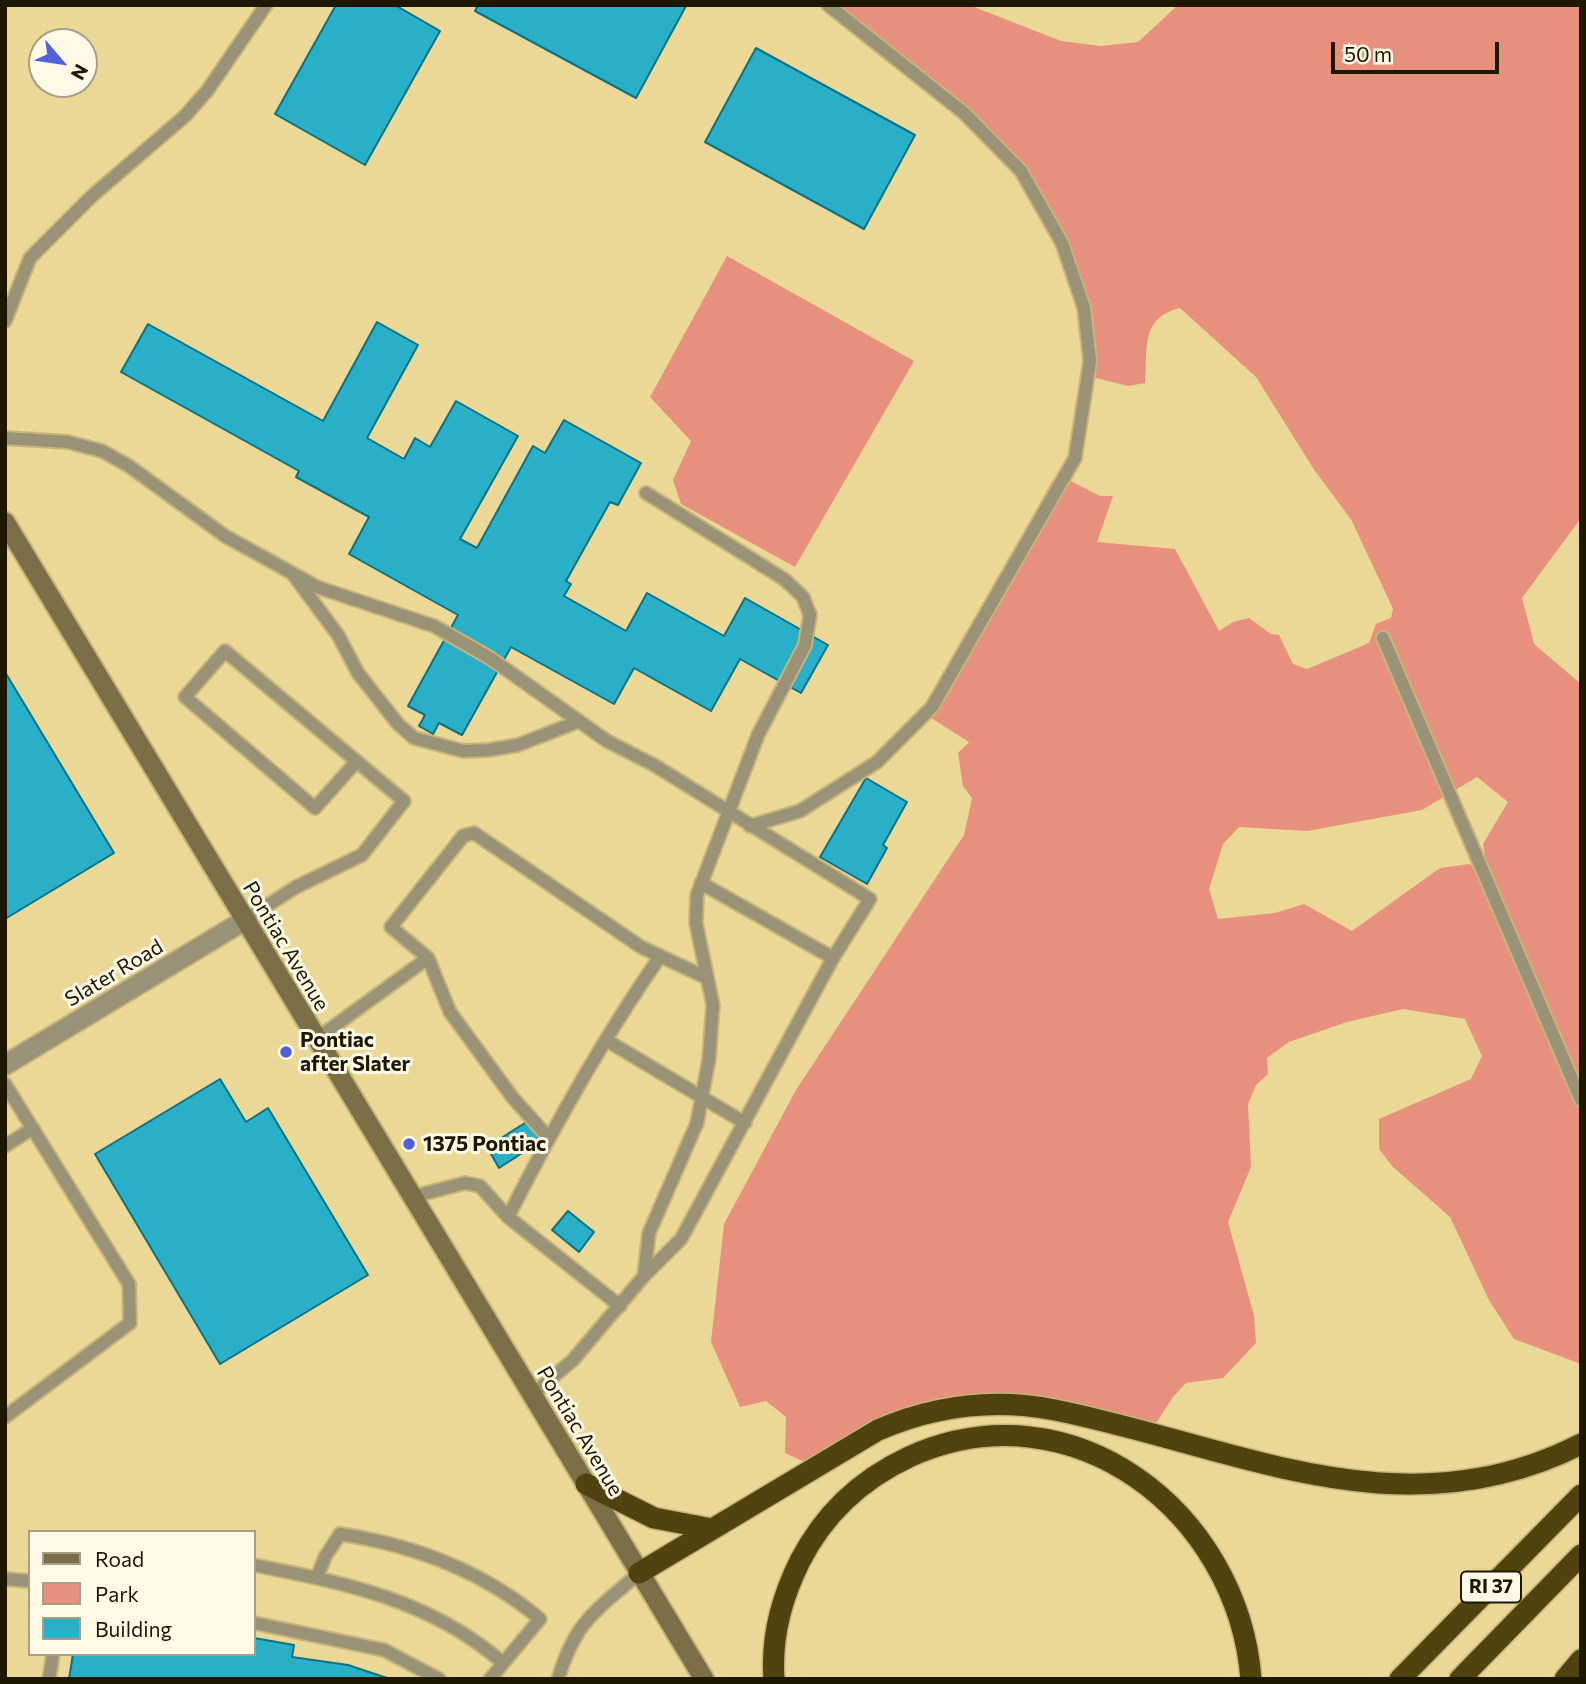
<!DOCTYPE html>
<style>
body{margin:0}
#map{position:relative;width:1586px;height:1684px;overflow:hidden;background:#ebd796;font-family:Commissioner,sans-serif}
canvas{display:block}
.frame{position:absolute;inset:0;border:7px solid #1e1700;pointer-events:none}
.legend{position:absolute;left:28px;top:1530px;width:228px;height:126px;box-sizing:border-box;background:#fff9e6;border:2px solid #a59f8a;margin:0;padding:9px 12px;list-style:none;font-size:21px;color:#1e1700}
.legend li{display:flex;align-items:center;gap:14px;height:35px}
.legend b{width:35px;border:2px solid #a59f8a}
.north{position:absolute;left:28px;top:28px;width:70px;height:70px;box-sizing:border-box;background:#fff9e6;border:2px solid #a59f8a;border-radius:50%;rotate:119deg;font-size:19px;font-weight:700;line-height:28px;text-align:center;color:#1e1700}
.north::after{content:'';display:block;margin:auto;width:24px;height:32px;background:#5060d6;clip-path:polygon(50% 0,100% 100%,50% 72%,0 100%)}
.scale{position:absolute;left:1331px;top:42px;width:168px;height:32px;box-sizing:border-box;border:4px solid #1e1700;border-top:0;padding-left:9px;font-size:21px;line-height:24px;white-space:nowrap;color:#1e1700;-webkit-text-stroke:5px #fff9e6;paint-order:stroke}
</style>
<div id="map">
<canvas width="1586" height="1684"></canvas>
<div class="frame"></div>
<ul class="legend">
<li><b style="height:9px;background:#7c6f47"></b>Road</li>
<li><b style="height:19px;background:#e6907d"></b>Park</li>
<li><b style="height:19px;background:#29afc7"></b>Building</li>
</ul>
<div class="north">N</div>
<div class="scale">50 m</div>
</div>
<script>
const ctx = document.querySelector('canvas').getContext('2d');
ctx.lineJoin = 'round';
function paint(path, color) { ctx.fillStyle = color; ctx.fill(path, 'evenodd'); }
function stroke(path, color, width, dash) { ctx.strokeStyle = color; ctx.lineWidth = width; ctx.lineCap = dash ? 'butt' : 'round'; ctx.setLineDash(dash || []); ctx.stroke(path); }
function drawText(font, color, halo, rows, align = 'center') {
  ctx.font = font + ' Commissioner,sans-serif'; ctx.lineWidth = 6; ctx.setLineDash([]); ctx.textBaseline = 'middle'; ctx.strokeStyle = halo; ctx.fillStyle = color; for (const [text, x, y, turn = 0] of rows) {
    ctx.save(); ctx.translate(x, y); ctx.rotate((+turn || 0) * Math.PI / 180); ctx.textAlign = isNaN(turn) ? turn : align; if (halo) ctx.strokeText(text, 0, 0); ctx.fillText(text, 0, 0); ctx.restore();
  }
}
paint(new Path2D(`
 M 824,5 L 969,5 L 1061,41 L 1101,46 L 1138,42 L 1178,5 L 1581,5 L 1581,518 L 1522,598 L 1534,644 L 1581,684 L 1581,1364 L 1514,1339 L 1489,1300 L 1450,1217 L 1393,1167 L 1379,1149 L 1379,1119 L 1471,1079 L 1482,1056 L 1465,1019 L 1403,1009 L 1347,1022 L 1289,1042 L 1267,1058 L 1268,1074 L 1256,1085 L 1248,1104 L 1251,1167 L 1228,1222 L 1254,1316 L 1256,1343 L 1223,1378 L 1186,1383 L 1173,1397 L 1151,1431 L 967,1404 L 809,1464 L 785,1453 L 786,1417 L 766,1401 L 740,1407 L 711,1342 L 724,1224 L 796,1090 L 964,835 L 972,798 L 963,786 L 958,753 L 969,742 L 928,716 L 929,711 L 1052,481 L 1059,475 L 1100,496 L 1113,496 L 1097,542 L 1175,549 L 1219,631 L 1233,622 L 1249,618 L 1271,634 L 1279,635 L 1293,664 L 1307,669 L 1369,643 L 1376,624 L 1391,618 L 1393,609 L 1352,521 L 1313,468 L 1256,377 L 1180,308 C 1140,318 1148,348 1145,383 L 1128,386 L 1088,376 L 1086,349 L 1072,278 L 1014,160 ZM 1477,777 L 1508,802 L 1483,844 L 1491,891 L 1470,864 L 1440,868 L 1352,931 L 1304,904 L 1275,913 L 1218,919 L 1209,889 L 1223,844 L 1239,827 L 1307,831 L 1422,810 Z
 M 727,256 L 914,361 L 795,567 L 681,504 L 673,480 L 691,441 L 650,397 Z`), '#e6907d');
const building = new Path2D(`
 M 336,5 L 395,5 L 440,31 L 365,165 L 275,114 Z
 M 478,5 L 685,5 L 686,6 L 636,98 L 475,11 Z
 M 756,48 L 915,135 L 864,229 L 705,142 Z
 M 377,322 L 418,345 L 367,438 L 404,459 L 415,438 L 430,447 L 456,401 L 518,436 L 460,539 L 477,548 L 533,446 L 545,453 L 564,420 L 641,463 L 618,505 L 610,502 L 566,581 L 571,584 L 564,596 L 626,631 L 647,593 L 724,636 L 745,598 L 828,645 L 801,693 L 740,659 L 711,711 L 634,668 L 614,704 L 511,647 L 462,735 L 439,723 L 433,734 L 419,726 L 425,715 L 408,706 L 458,615 L 349,554 L 369,517 L 296,477 L 299,471 L 121,372 L 148,324 L 323,421 Z
 M 5,672 L 114,853 L 5,919 Z
 M 866,778 L 907,802 L 883,845 L 887,848 L 867,884 L 820,857 Z
 M 220,1079 L 246,1122 L 268,1108 L 368,1275 L 220,1364 L 95,1154 Z
 M 528,1121 L 541,1141 L 499,1168 L 487,1147 Z
 M 568,1211 L 594,1232 L 579,1252 L 552,1230 Z
 M 254,1638 L 294,1645 L 292,1657 L 348,1665 L 390,1679 L 69,1679 L 73,1654 L 254,1654 Z`);
paint(building, '#29afc7');
stroke(building, '#097283', 2);
const service = new Path2D(`
 M 5,321 L 30,258 L 92,196 L 185,116 L 207,91 L 266,5
 M 5,438 L 68,442 L 102,451 L 129,466 L 225,536 L 292,573 L 338,635 L 358,673 L 398,724 L 414,738 L 463,751 L 489,750 L 518,745 L 577,722
 M 292,573 L 317,587 L 434,626 L 490,658 L 607,741 L 654,765 L 870,899 L 833,958 L 681,1239 L 644,1276 L 573,1360 L 532,1395
 M 1383,638 L 1581,1100
 M 750,826 L 800,811 L 877,762 L 932,707 L 1075,458 L 1090,361 L 1084,308 L 1062,243 L 1021,171 L 964,113 L 828,5
 M 701,883 L 833,958
 M 245,920 L 296,887 L 362,855 L 404,801 L 225,651 L 185,697 L 315,808 L 356,762
 M 428,958 L 450,1012 L 513,1098 L 549,1138
 M 315,1040 L 428,958 L 391,927 L 463,836 L 474,833 L 641,947 L 707,978
 M 606,1040 L 745,1123
 M 5,1084 L 129,1284 L 130,1323 L 5,1417
 M 5,1146 L 33,1128
 M 411,1197 L 465,1183 L 480,1186 L 508,1217 L 620,1306
 M 508,1217 C 553,1128 602,1040 659,958
 M 644,1276 L 649,1233 L 697,1123 L 709,1059 L 713,1005 L 696,923 L 697,895 L 758,735 L 805,645 L 810,615 L 803,597 L 784,579 L 646,493
 M 254,1565 C 345,1583 431,1600 503,1663
 M 317,1577 L 325,1557 L 340,1534 C 413,1545 483,1571 540,1619 L 490,1679
 M 5,1579 L 30,1581
 M 254,1623 L 384,1650 L 439,1679
 M 49,1679 L 53,1654
 M 558,1679 C 576,1620 595,1612 639,1573`);
const minor = new Path2D(`
 M 5,1065 L 245,920`);
const secondary = new Path2D(`
 M 5,522 L 704,1679`);
const motorway = new Path2D(`
 M 586,1484 L 654,1518 L 712,1529
 M 639,1573 L 878,1430 C 936,1405 994,1398 1055,1410 C 1235,1446 1400,1536 1581,1444
 M 774,1679 C 771,1638 782,1597 800,1561 C 824,1514 862,1479 909,1457 C 1072,1383 1238,1512 1251,1679
 M 1400,1679 L 1581,1495
 M 1460,1679 L 1581,1555
 M 1565,1679 L 1581,1660`);
stroke(service, '#c6b47b', 16);
stroke(minor, '#c6b47b', 23);
stroke(secondary, '#c6b47b', 23);
stroke(motorway, '#c6b47b', 24);
stroke(service, '#9a9277', 12);
stroke(minor, '#9a9277', 19);
stroke(secondary, '#7c6f47', 19);
stroke(motorway, '#514310', 21);
for (const [x, y, r, color] of [
 [286,1052,7,"#5060d6"],
 [409,1144,7,"#5060d6"]
]) { const dot = new Path2D(); dot.arc(x, y, r, 0, 2 * Math.PI); ctx.fillStyle = color; ctx.fill(dot); stroke(dot, '#fff9e6', 2.5); }
for (const [x, y, w] of [
 [1491,1587,60]
]) { const box = new Path2D(); box.roundRect(x - w / 2, y - 15.5, w, 31, 5); ctx.fillStyle = '#fff9e6'; ctx.fill(box); stroke(box, '#1e1700', 2); }
drawText('bold 19px', '#1e1700', null, [
 ["RI 37",1491,1587]
]);
drawText('21px', '#1e1700', '#fff9e6', [
 ["Pontiac Avenue",286,946,59],
 ["Slater Road",114,973,-31],
 ["Pontiac Avenue",580,1431,59]
]);
drawText('bold 21px', '#1e1700', '#fff9e6', [
 ["Pontiac",300,1040],
 ["after Slater",300,1064],
 ["1375 Pontiac",423,1144]
], 'left');
</script>
